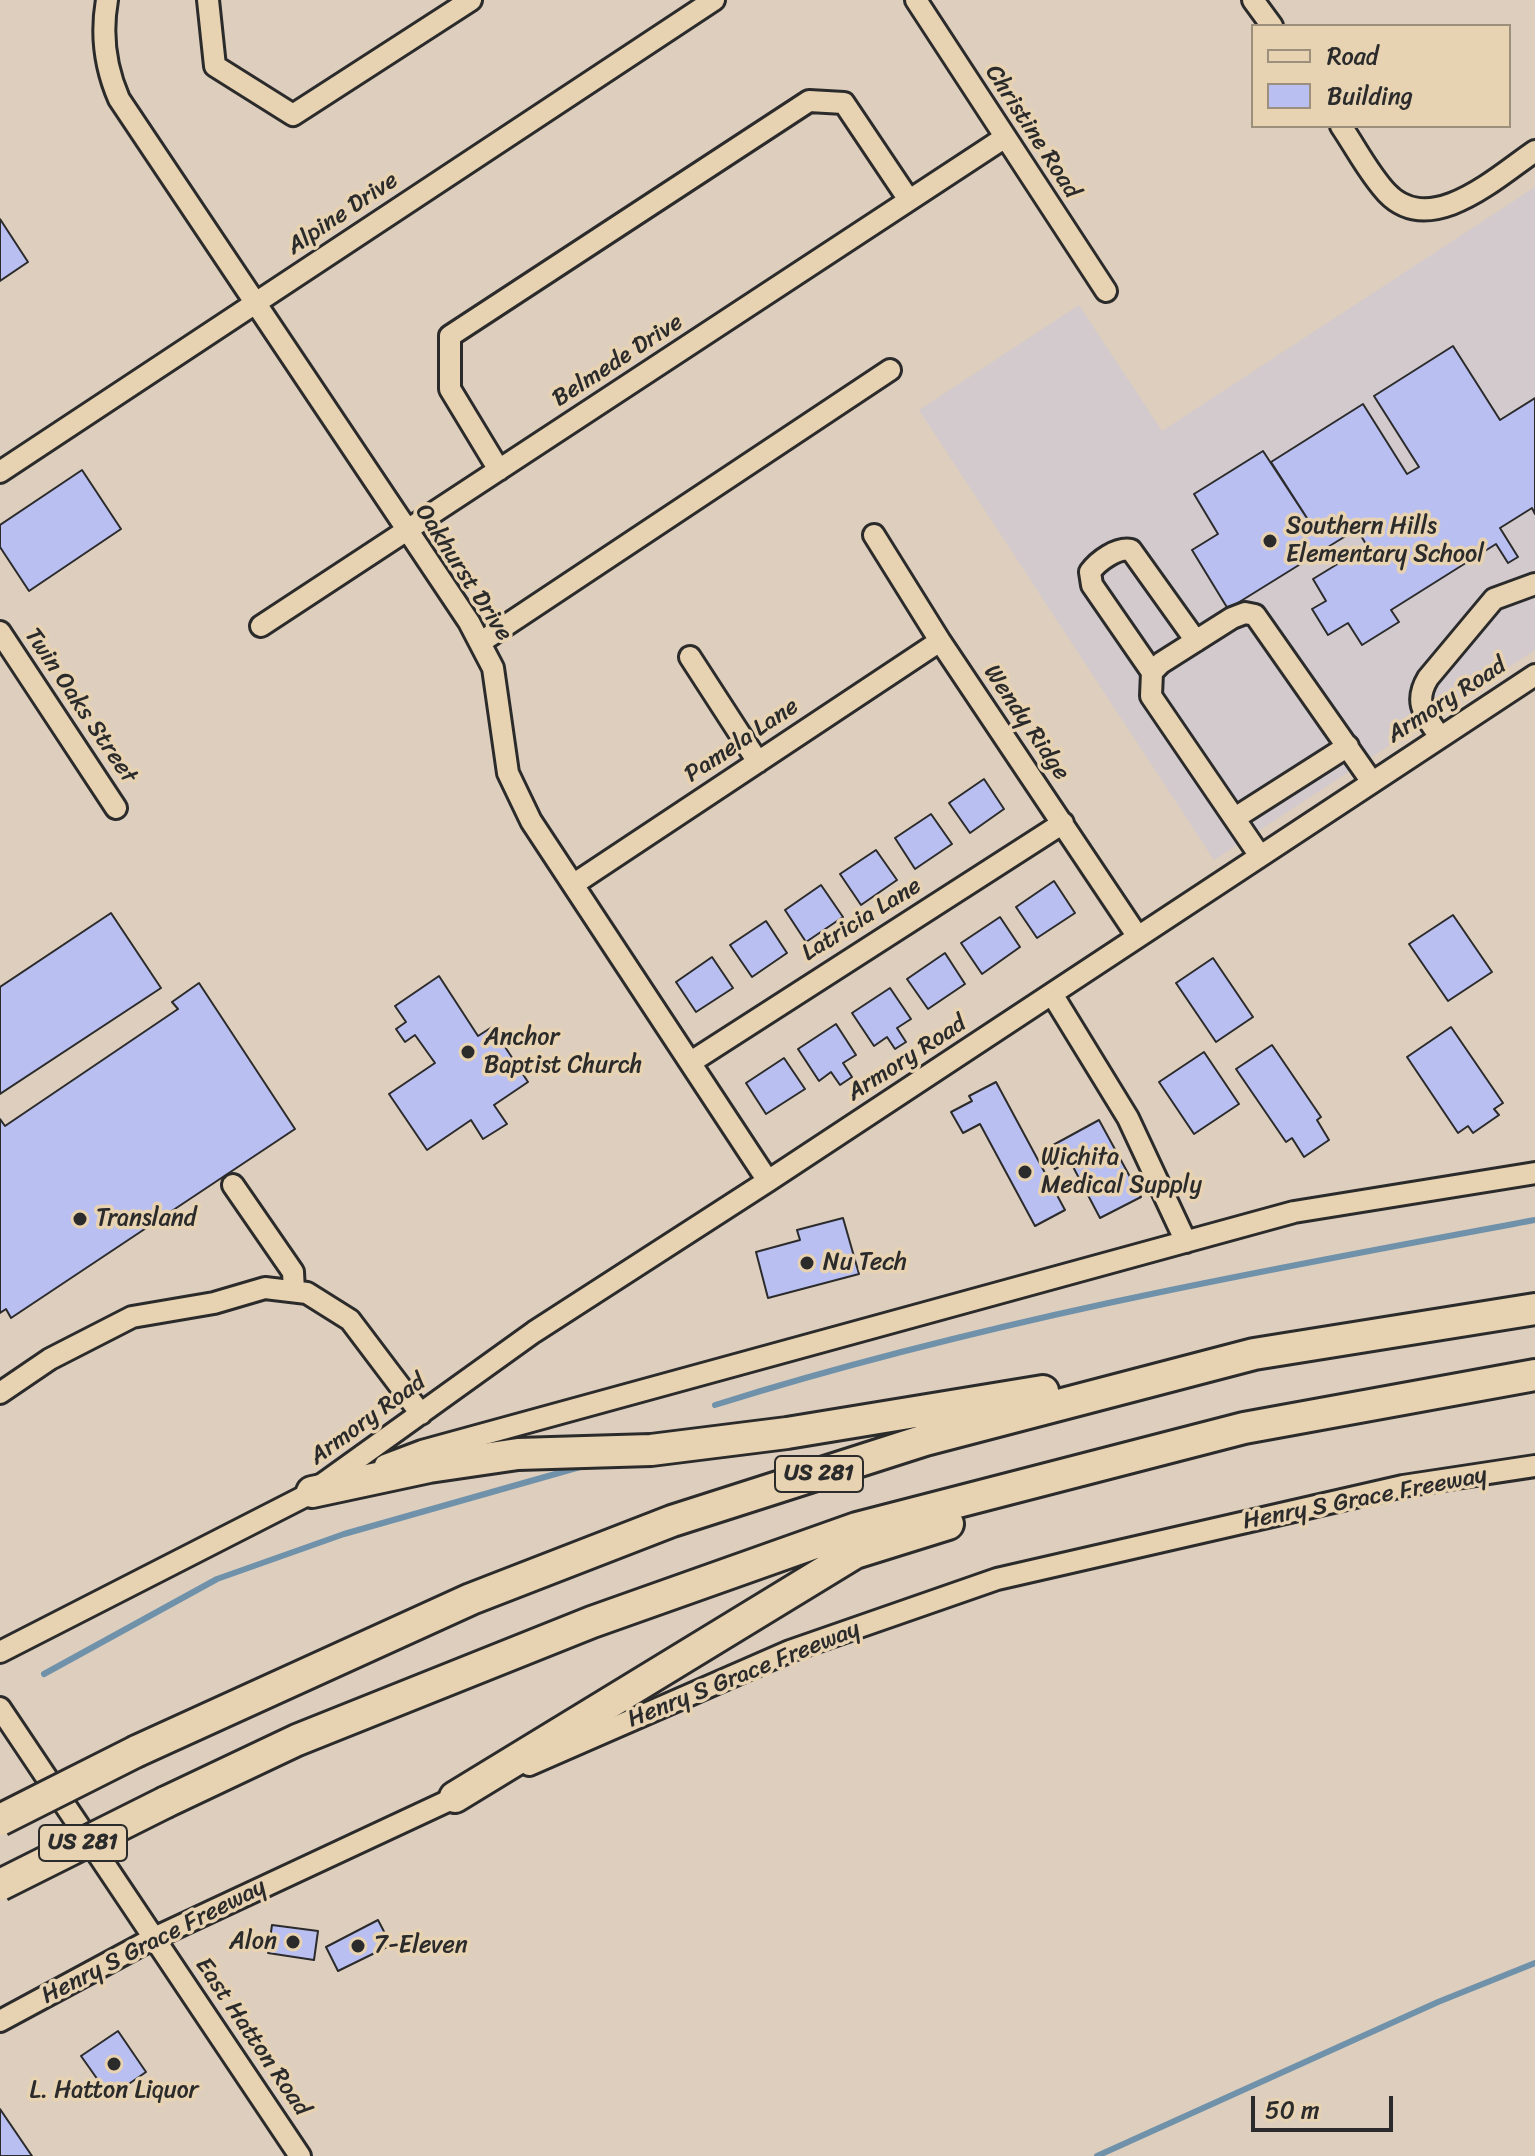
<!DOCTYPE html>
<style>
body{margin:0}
#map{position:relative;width:1535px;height:2156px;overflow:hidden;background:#decebe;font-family:Sriracha,sans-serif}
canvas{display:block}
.legend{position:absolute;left:1251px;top:24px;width:260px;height:104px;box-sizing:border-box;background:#e7d2b1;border:2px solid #9c8f7b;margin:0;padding:10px 14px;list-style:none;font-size:24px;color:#2b2b2b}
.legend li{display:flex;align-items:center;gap:16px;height:40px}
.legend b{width:40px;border:2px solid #9c8f7b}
.scale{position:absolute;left:1251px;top:2096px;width:142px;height:36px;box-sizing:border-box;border:4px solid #2b2b2b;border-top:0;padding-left:10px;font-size:24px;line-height:28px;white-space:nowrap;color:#2b2b2b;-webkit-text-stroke:6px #e7d2b1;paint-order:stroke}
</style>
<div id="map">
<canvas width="1535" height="2156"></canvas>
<ul class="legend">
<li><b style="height:10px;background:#e7d2b1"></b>Road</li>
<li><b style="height:22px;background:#b9bff1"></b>Building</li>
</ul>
<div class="scale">50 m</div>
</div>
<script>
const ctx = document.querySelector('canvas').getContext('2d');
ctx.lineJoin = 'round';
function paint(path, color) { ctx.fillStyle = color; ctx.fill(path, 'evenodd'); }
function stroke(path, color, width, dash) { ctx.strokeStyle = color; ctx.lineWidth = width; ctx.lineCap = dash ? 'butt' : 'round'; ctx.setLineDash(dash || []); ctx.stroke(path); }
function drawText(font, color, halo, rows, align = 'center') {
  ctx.font = font + ' Sriracha,sans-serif'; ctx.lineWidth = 7; ctx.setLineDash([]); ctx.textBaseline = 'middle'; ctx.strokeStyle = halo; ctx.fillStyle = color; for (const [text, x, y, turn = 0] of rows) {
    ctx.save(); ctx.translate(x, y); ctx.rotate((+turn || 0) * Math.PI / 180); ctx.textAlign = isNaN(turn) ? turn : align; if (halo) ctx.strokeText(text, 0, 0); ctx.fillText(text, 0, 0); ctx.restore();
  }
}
paint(new Path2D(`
 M 1535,187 L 1535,650 L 1214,860 L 919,410 L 1079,305 L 1162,431 Z`), '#d3cacd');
stroke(new Path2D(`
 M 715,1405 C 983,1321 1259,1271 1535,1220
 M 44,1674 L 217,1579 L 344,1534 L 587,1465
 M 1097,2156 L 1438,2002 L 1535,1963`), '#6f91a9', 6);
const building = new Path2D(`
 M 0,219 L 28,262 L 0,281 Z
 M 1453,346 L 1500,420 L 1535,398 L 1535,514 L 1532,508 L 1500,528 L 1518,557 L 1508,563 L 1496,544 L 1391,610 L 1399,622 L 1362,645 L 1348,623 L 1328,635 L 1312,609 L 1326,601 L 1313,579 L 1367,546 L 1357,529 L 1228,609 L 1192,550 L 1218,534 L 1194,494 L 1263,451 L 1316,532 L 1271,462 L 1363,404 L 1407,474 L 1419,467 L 1374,396 Z
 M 82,470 L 121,529 L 29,591 L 0,547 L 0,525 Z
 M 984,779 L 1004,809 L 970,833 L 949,803 Z
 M 931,814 L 952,844 L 915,869 L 895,838 Z
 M 876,850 L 897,880 L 861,905 L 840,874 Z
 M 1054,881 L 1075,913 L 1037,938 L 1016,907 Z
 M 821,885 L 843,917 L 806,942 L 785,910 Z
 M 111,913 L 161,988 L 0,1094 L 0,987 Z
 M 1453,915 L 1492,972 L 1448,1001 L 1409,944 Z
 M 1000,917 L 1020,947 L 982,974 L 961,943 Z
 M 766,921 L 787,953 L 752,977 L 730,945 Z
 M 945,953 L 965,984 L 928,1009 L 907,979 Z
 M 712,957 L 733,988 L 696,1012 L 676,982 Z
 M 1213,958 L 1253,1017 L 1216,1042 L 1176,983 Z
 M 439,976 L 478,1036 L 492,1027 L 528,1082 L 494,1105 L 507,1124 L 483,1139 L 471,1120 L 427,1150 L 389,1094 L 435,1063 L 415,1035 L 405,1042 L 396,1029 L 406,1022 L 395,1006 Z
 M 199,983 L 295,1129 L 11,1318 L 6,1309 L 0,1313 L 0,1119 L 5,1126 L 178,1009 L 172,1002 Z
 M 890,988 L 911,1019 L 897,1028 L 906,1042 L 895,1049 L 887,1037 L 874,1046 L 852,1013 Z
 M 836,1024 L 856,1055 L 843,1063 L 852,1077 L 840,1085 L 831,1072 L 819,1081 L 798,1049 Z
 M 1451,1027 L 1503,1103 L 1494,1109 L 1499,1115 L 1473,1133 L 1468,1126 L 1458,1133 L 1407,1057 Z
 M 1272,1045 L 1321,1117 L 1317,1120 L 1329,1140 L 1304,1157 L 1292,1138 L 1286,1142 L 1236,1069 Z
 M 1204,1052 L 1239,1104 L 1194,1134 L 1159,1082 Z
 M 784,1058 L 805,1089 L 766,1114 L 746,1083 Z
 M 996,1082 L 1065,1210 L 1035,1226 L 980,1124 L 963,1133 L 951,1112 L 972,1101 L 969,1096 Z
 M 1099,1120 L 1141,1197 L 1100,1218 L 1070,1161 L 1055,1169 L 1044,1150 Z
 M 843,1218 L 859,1274 L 768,1298 L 756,1252 L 800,1240 L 797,1230 Z
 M 378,1920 L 391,1945 L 338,1971 L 326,1947 Z
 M 272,1925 L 318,1931 L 314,1960 L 268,1953 Z
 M 118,2031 L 146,2072 L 110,2097 L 81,2056 Z
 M 0,2109 L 32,2156 L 0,2156 Z`);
paint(building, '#b9bff1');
stroke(building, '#2b2b2b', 2);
const minor = new Path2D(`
 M 107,0 C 101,34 105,67 119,99 L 469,622 L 493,668 L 508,773 L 531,821 L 768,1181
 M 208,0 L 215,66 L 293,115 L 471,0
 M 916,0 L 1106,291
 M 1253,0 L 1272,26
 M 1341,126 C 1356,148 1369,174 1387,193 C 1431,239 1498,176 1535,151
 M 499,470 L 450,389 L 450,336 L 809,101 L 844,103 L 909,200
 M 0,472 L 714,0
 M 874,535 L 940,641 L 1138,937
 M 261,626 L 1004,138
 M 0,632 L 116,808
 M 481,642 L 890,370
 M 690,657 L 758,762
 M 1152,672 L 1092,585 L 1090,572 C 1098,561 1117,547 1131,550 L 1196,641
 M 1440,737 C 1425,715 1413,703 1428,678 L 1494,599 L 1535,584
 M 1235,818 L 1348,746
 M 1260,856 L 1151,696 L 1152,672 L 1161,663 L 1232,618 L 1245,613 L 1255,615 L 1372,782
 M 574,884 L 940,641
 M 1052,994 L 1128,1118 L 1186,1242
 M 691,1062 L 1063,823
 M 233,1185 L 293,1272 L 294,1291
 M 0,1393 L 50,1359 L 132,1317 L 214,1303 L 265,1288 L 307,1293 L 350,1320 L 421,1414
 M 385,1465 L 422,1451 L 1294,1212 L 1535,1173
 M 321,1485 L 534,1332 L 768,1181 L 1535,675
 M 0,1652 L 321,1488
 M 0,1708 L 300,2156
 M 529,1765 L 790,1651 L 997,1579 L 1403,1486 L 1535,1466
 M 0,2021 L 154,1938 L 467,1792`);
const highway = new Path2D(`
 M 312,1492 L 429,1467 L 518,1454 L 651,1450 L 787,1433 L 1043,1391
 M 137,1751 L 471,1599 L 672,1521 L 925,1440 L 1254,1354 L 1535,1309
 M 455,1797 L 855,1553 L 948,1524
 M 166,1802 L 297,1740 L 592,1622 L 857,1528 L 1244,1428 L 1535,1375`);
stroke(minor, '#2b2b2b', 26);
stroke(highway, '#2b2b2b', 36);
stroke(minor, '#e7d2b1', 20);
stroke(highway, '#e7d2b1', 30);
const highwayBridge = new Path2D(`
 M 0,1820 L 137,1751
 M 0,1885 L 166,1802`);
stroke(highwayBridge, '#2b2b2b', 36, []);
stroke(highwayBridge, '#e7d2b1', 30);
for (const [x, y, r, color] of [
 [1270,541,8,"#2b2b2b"],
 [468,1052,8,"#2b2b2b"],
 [1025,1172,8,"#2b2b2b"],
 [80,1219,8,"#2b2b2b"],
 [807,1263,8,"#2b2b2b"],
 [293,1942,8,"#2b2b2b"],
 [358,1946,8,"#2b2b2b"],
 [114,2064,8,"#2b2b2b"]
]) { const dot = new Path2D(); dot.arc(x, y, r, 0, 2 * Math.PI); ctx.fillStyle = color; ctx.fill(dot); stroke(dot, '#e7d2b1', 3); }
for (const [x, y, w] of [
 [819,1474,88],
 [83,1843,88]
]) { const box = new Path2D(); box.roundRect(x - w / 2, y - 18, w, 36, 6); ctx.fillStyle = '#e7d2b1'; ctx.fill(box); stroke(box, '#2b2b2b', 2); }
drawText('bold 22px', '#2b2b2b', null, [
 ["US 281",819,1474],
 ["US 281",83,1843]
]);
drawText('24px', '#2b2b2b', '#e7d2b1', [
 ["Christine Road",1032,132,57],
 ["Alpine Drive",343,214,-34],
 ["Belmede Drive",618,361,-33],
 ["Oakhurst Drive",463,573,57],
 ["Armory Road",1447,701,-33],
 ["Twin Oaks Street",80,706,56],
 ["Wendy Ridge",1026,723,56],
 ["Pamela Lane",742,741,-34],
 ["Latricia Lane",862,920,-32],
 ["Armory Road",907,1059,-33],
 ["Armory Road",368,1420,-36],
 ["Henry S Grace Freeway",1365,1499,-11],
 ["Henry S Grace Freeway",744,1675,-22],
 ["Henry S Grace Freeway",154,1942,-27],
 ["East Hatton Road",252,2037,56]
]);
drawText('24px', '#2b2b2b', '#e7d2b1', [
 ["Southern Hills",1286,527],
 ["Elementary School",1286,555],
 ["Anchor",484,1038],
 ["Baptist Church",484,1066],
 ["Wichita",1041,1158],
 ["Medical Supply",1041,1186],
 ["Transland",96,1219],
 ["Nu Tech",823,1263],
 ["Alon",277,1942,"right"],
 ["7-Eleven",374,1946],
 ["L. Hatton Liquor",114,2091,"center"]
], 'left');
</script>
